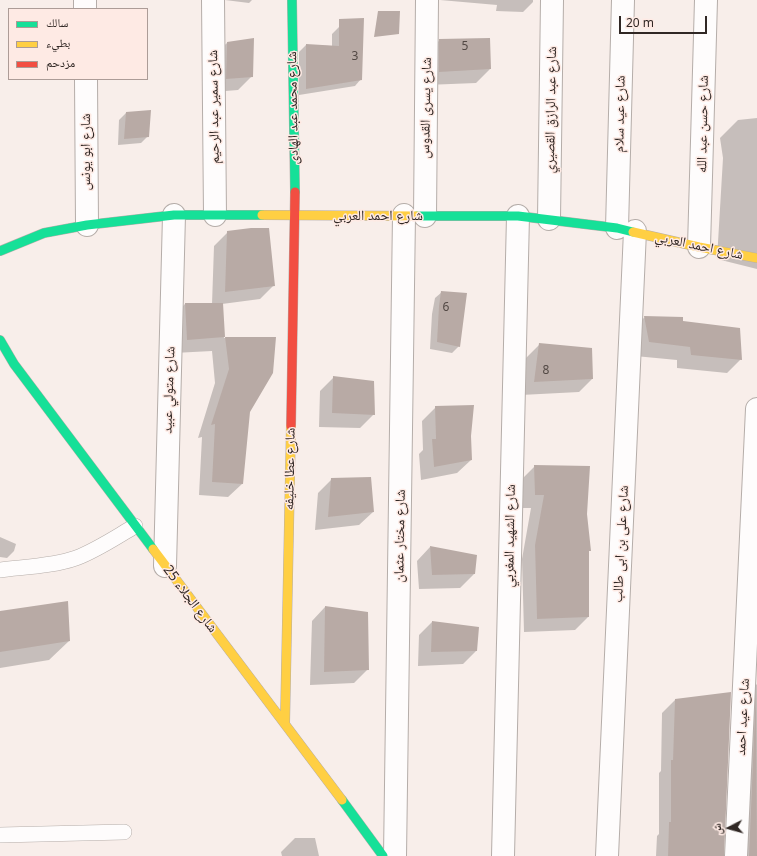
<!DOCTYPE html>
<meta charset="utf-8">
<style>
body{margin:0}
#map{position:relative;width:757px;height:856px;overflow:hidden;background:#f8eeea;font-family:"Noto Sans","Noto Naskh Arabic",sans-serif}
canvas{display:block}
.legend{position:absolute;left:8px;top:8px;width:140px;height:72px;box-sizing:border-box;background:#feeae4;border:1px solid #ac9c97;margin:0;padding:5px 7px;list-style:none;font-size:12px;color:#302724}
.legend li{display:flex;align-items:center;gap:8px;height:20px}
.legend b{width:20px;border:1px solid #ac9c97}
.north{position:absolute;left:709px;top:808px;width:40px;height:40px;-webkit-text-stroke:3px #feeae4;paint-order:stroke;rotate:264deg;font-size:11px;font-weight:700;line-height:16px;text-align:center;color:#302724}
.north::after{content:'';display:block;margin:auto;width:14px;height:18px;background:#302724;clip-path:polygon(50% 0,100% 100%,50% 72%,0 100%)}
.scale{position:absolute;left:619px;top:16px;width:88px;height:18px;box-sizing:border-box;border:2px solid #302724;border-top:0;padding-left:5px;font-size:12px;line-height:14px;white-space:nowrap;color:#302724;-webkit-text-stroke:3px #feeae4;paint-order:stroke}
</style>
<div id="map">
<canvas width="757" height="856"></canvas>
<ul class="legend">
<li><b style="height:5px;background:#16e098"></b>سالك</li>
<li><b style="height:5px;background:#ffcf43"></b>بطيء</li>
<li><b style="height:5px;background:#f24e42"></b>مزدحم</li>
</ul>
<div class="north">ش</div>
<div class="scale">20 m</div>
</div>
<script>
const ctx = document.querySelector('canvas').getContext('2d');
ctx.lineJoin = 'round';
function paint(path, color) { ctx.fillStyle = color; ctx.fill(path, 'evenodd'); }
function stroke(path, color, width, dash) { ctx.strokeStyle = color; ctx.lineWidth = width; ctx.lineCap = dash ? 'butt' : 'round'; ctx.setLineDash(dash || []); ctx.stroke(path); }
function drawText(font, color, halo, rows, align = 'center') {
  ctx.font = font + ' "Noto Sans","Noto Naskh Arabic",sans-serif'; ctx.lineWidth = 3; ctx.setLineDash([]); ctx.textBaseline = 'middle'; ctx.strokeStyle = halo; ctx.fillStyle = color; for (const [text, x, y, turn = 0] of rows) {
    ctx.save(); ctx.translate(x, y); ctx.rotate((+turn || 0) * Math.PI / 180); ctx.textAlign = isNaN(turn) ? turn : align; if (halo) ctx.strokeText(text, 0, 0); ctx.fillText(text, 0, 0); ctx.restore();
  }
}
paint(new Path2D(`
 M 225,0 L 252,0 L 249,3 Z
 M 440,0 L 533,0 L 533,2 L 523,12 L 496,11 L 497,5 Z
 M 339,27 L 361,79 L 355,86 L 299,95 L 299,52 L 306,45 L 332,46 L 332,34 Z
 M 440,40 L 490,69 L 476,83 L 426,85 L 426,53 Z
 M 227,43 L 252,76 L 238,90 L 213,92 L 213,56 Z
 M 126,113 L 148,136 L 141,143 L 118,145 L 119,120 Z
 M 757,118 L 757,269 L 717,259 L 723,158 L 720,138 L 738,120 Z
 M 228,232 L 274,285 L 260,299 L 222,304 L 224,338 L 275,338 L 249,412 L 242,484 L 228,497 L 199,495 L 202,437 L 198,438 L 215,383 L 212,351 L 174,353 L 171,318 L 185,304 L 212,304 L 214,246 Z
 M 442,292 L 459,346 L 452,353 L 430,349 L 432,314 L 435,298 Z
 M 645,317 L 682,322 L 741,359 L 727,373 L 677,368 L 677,360 L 635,356 L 631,330 Z
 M 540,344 L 592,379 L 579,392 L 521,395 L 526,358 Z
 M 334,377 L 374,414 L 360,428 L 319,427 L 320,391 Z
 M 436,407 L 470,436 L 471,460 L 457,473 L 421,480 L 419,454 L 423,450 L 422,421 Z
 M 535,466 L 586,514 L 588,552 L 588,617 L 575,630 L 524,632 L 522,559 L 531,508 L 522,508 L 521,480 Z
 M 332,479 L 373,512 L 359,525 L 315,530 L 318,493 Z
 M 0,537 L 16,544 L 14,551 L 7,558 L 0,557 Z
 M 430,547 L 474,574 L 460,588 L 419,589 L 417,561 Z
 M 325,607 L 368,669 L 354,683 L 310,685 L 312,621 Z
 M 0,612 L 69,641 L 49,660 L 0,668 Z
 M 432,622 L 476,651 L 463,664 L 418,666 L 419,635 Z
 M 757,684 L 757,856 L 737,856 L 744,697 Z
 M 675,700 L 723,856 L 656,856 L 657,836 L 659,834 L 659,773 L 661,771 L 662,713 Z
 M 295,838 L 315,838 L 319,856 L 282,856 L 281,852 Z`), '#0003');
paint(new Path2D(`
 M 378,11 L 400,11 L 399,34 L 374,37 Z
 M 364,18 L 362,80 L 306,89 L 306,44 L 339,46 L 339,19 Z
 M 254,38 L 253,77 L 226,79 L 227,42 Z
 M 490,38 L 491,69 L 439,72 L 439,39 Z
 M 151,110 L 149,137 L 124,139 L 126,112 Z
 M 251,228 L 269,228 L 275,286 L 225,292 L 227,231 Z
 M 441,291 L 467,293 L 460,347 L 437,342 L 439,306 Z
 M 185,303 L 223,303 L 225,337 L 187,340 Z
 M 644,316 L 683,317 L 683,321 L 740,328 L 742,360 L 691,355 L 690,347 L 649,342 Z
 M 225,337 L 276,337 L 273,373 L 250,412 L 243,484 L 212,482 L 215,424 L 211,425 L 229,369 Z
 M 539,343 L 592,348 L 593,379 L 534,382 Z
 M 333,376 L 374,381 L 375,415 L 332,413 Z
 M 474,405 L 471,436 L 472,460 L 434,467 L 432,439 L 436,439 L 435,406 Z
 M 534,465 L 590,466 L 587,514 L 591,551 L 589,551 L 589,617 L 537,619 L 535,545 L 544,495 L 535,495 Z
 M 371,477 L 374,512 L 328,517 L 331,478 Z
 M 430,546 L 477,555 L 475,574 L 432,575 Z
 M 68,601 L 70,641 L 0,652 L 0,611 Z
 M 325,606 L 368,612 L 369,670 L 324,672 Z
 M 432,621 L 479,627 L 477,651 L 431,652 Z
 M 756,689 L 757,856 L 749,856 Z
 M 731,692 L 724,856 L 668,856 L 669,822 L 671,822 L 671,760 L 673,760 L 675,699 Z`), '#b8aaa5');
const lane = new Path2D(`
 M 0,570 C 23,567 54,566 76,558 C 97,550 116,537 135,526
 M 0,835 L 124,832`);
const street = new Path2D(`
 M 85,0 L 85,9
 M 213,0 L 215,215
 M 86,79 L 87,225
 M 425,216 L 427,0
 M 549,219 L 552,0
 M 617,228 L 623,0
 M 699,247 L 706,0
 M 165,566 L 174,215
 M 395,856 L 404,215
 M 503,856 L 518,216
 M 607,856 L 635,231
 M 736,856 L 757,409`);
const fast = new Path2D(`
 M 292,0 L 295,192
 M 417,216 L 518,216 L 617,228 L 633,232
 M 0,251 L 44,233 L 87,225 L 174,215 L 262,215
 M 0,340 L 14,364 L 153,549
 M 342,800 L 383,856`);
const slow = new Path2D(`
 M 262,215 L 417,216
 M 633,232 L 699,247 L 757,258
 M 153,549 L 342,800
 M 285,723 L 291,426`);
const jam = new Path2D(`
 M 291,426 L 295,192`);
stroke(lane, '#b5ada9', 16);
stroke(street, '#b5ada9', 24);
stroke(fast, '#b5ada9', 10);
stroke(slow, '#b5ada9', 10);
stroke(jam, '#b5ada9', 10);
stroke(lane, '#fefcfc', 15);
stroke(street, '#fefcfc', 22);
stroke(fast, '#16e098', 9);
stroke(slow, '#ffcf43', 9);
stroke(jam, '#f24e42', 9);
drawText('12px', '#524844', null, [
 ["5",465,47],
 ["3",355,57],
 ["6",446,308],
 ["8",546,371]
]);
drawText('14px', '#302724', '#feeae4', [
 ["شارع سمير عبد الرحيم",214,107,-91],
 ["شارع محمد عبد الهادى",293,108,-91],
 ["شارع يسرى القدوس",426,108,-89],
 ["شارع عبد الرازق القصيري",551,110,-89],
 ["شارع عيد سلام",620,114,-89],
 ["شارع حسن عبد الله",703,124,-89],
 ["شارع ابو يونس",86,152,-90],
 ["شارع احمد العربي",378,216],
 ["شارع احمد العربي",699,246,12],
 ["شارع متولي عبيد",169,390,-88],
 ["شارع عطا خليفه",290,469,-89],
 ["شارع مختار عثمان",400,536,-89],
 ["شارع الشهيد المغربي",510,536,-89],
 ["شارع على بن ابى طالب",621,544,-87],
 ["شارع الجلاء 25",190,599,53],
 ["شارع عيد احمد",743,717,-87]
]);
</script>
